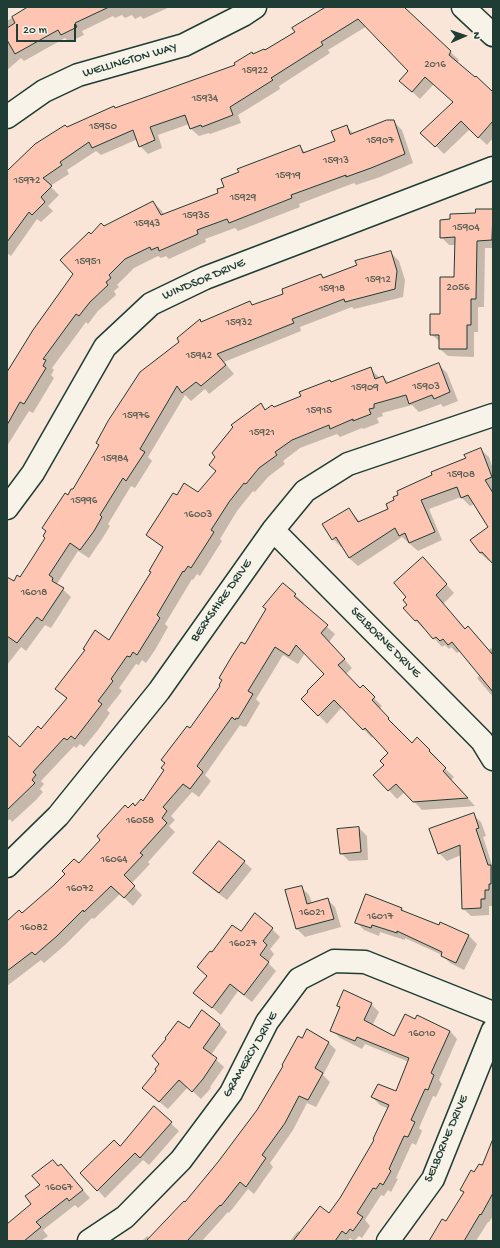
<!DOCTYPE html>
<style>
body{margin:0}
#map{position:relative;width:500px;height:1248px;overflow:hidden;background:#f9e6d8;font-family:"Gochi Hand",sans-serif}
canvas{display:block}
.frame{position:absolute;inset:0;border:8px solid #1f3d34;pointer-events:none}
.north{position:absolute;left:444px;top:16px;width:40px;height:40px;-webkit-text-stroke:3px #f7f3e8;paint-order:stroke;rotate:88deg;font-size:11px;font-weight:700;line-height:16px;text-align:center;color:#1f3d34}
.north::after{content:'';display:block;margin:auto;width:14px;height:18px;background:#1f3d34;clip-path:polygon(50% 0,100% 100%,50% 72%,0 100%)}
.scale{position:absolute;left:16px;top:24px;width:60px;height:18px;box-sizing:border-box;border:2px solid #1f3d34;border-top:0;padding-left:5px;font-size:12px;line-height:14px;white-space:nowrap;color:#1f3d34;-webkit-text-stroke:3px #f7f3e8;paint-order:stroke}
</style>
<div id="map">
<canvas width="500" height="1248"></canvas>
<div class="frame"></div>
<div class="north">N</div>
<div class="scale">20 m</div>
</div>
<script>
const ctx = document.querySelector('canvas').getContext('2d');
ctx.lineJoin = 'round';
function paint(path, color) { ctx.fillStyle = color; ctx.fill(path, 'evenodd'); }
function stroke(path, color, width, dash) { ctx.strokeStyle = color; ctx.lineWidth = width; ctx.lineCap = dash ? 'butt' : 'round'; ctx.setLineDash(dash || []); ctx.stroke(path); }
function drawText(font, color, halo, rows, align = 'center') {
  ctx.font = font + ' "Gochi Hand",sans-serif'; ctx.lineWidth = 3; ctx.setLineDash([]); ctx.textBaseline = 'middle'; ctx.strokeStyle = halo; ctx.fillStyle = color; for (const [text, x, y, turn = 0] of rows) {
    ctx.save(); ctx.translate(x, y); ctx.rotate((+turn || 0) * Math.PI / 180); ctx.textAlign = isNaN(turn) ? turn : align; if (halo) ctx.strokeText(text, 0, 0); ctx.fillText(text, 0, 0); ctx.restore();
  }
}
paint(new Path2D(`
 M 30,7 L 170,7 L 143,19 L 141,16 L 135,19 L 132,15 L 125,18 L 122,15 L 115,18 L 113,16 L 82,31 L 84,35 L 69,42 L 65,38 L 24,61 L 21,58 L 7,70 L 7,21 Z
 M 328,7 L 403,8 L 459,60 L 457,63 L 493,94 L 493,138 L 487,145 L 470,129 L 444,154 L 430,140 L 454,103 L 434,84 L 420,99 L 408,88 L 410,71 L 367,26 L 328,50 L 330,53 L 279,86 L 280,89 L 238,115 L 241,123 L 210,134 L 209,133 L 199,136 L 190,128 L 189,124 L 158,135 L 162,148 L 148,154 L 140,146 L 138,139 L 101,155 L 96,151 L 67,170 L 69,174 L 50,186 L 59,195 L 48,206 L 53,211 L 41,222 L 37,219 L 11,256 L 7,253 L 7,171 L 67,128 L 237,66 L 296,32 Z
 M 393,121 L 402,130 L 413,163 L 380,177 L 356,185 L 354,183 L 299,204 L 300,207 L 238,231 L 235,228 L 205,239 L 206,242 L 169,259 L 166,256 L 161,258 L 158,256 L 134,268 L 117,285 L 119,287 L 114,291 L 116,295 L 98,311 L 88,324 L 86,322 L 52,368 L 54,370 L 51,375 L 54,378 L 33,413 L 29,411 L 7,446 L 7,374 L 74,274 L 91,235 L 153,202 L 162,211 L 164,215 L 219,193 L 226,187 L 299,146 L 306,153 L 336,141 L 346,126 L 354,134 Z
 M 493,210 L 493,248 L 485,248 L 484,307 L 478,307 L 478,332 L 474,332 L 474,357 L 448,356 L 440,349 L 440,342 L 431,334 L 441,315 L 455,278 L 456,245 L 449,245 L 441,237 L 476,214 Z
 M 391,253 L 399,261 L 405,280 L 403,297 L 354,309 L 352,307 L 300,327 L 301,331 L 224,362 L 234,374 L 209,394 L 205,389 L 191,401 L 185,395 L 148,457 L 152,461 L 135,488 L 131,486 L 108,524 L 110,526 L 102,539 L 89,558 L 78,551 L 57,584 L 71,597 L 51,628 L 45,625 L 26,651 L 21,647 L 7,665 L 7,583 L 14,582 L 20,578 L 46,538 L 46,532 L 43,528 L 73,491 L 180,342 L 201,323 L 250,303 L 253,305 L 284,294 L 321,275 L 324,278 Z
 M 438,364 L 447,373 L 458,401 L 443,407 L 441,404 L 419,412 L 412,405 L 382,413 L 383,416 L 377,418 L 379,423 L 363,429 L 362,428 L 340,437 L 337,434 L 300,448 L 283,461 L 285,464 L 268,477 L 255,492 L 253,491 L 237,511 L 220,539 L 222,541 L 200,576 L 197,574 L 193,580 L 192,579 L 165,624 L 168,627 L 155,650 L 146,663 L 142,660 L 139,665 L 136,664 L 119,688 L 122,691 L 107,710 L 110,713 L 98,730 L 84,747 L 80,744 L 76,748 L 74,746 L 41,781 L 44,784 L 40,789 L 43,792 L 36,800 L 12,822 L 10,819 L 7,821 L 7,736 L 20,748 L 41,730 L 67,699 L 56,689 L 109,641 L 152,573 L 163,548 L 148,535 L 177,496 L 198,493 L 217,471 L 261,405 L 266,410 L 274,408 L 332,383 L 370,369 L 379,377 L 383,377 L 389,383 Z
 M 480,449 L 489,457 L 493,469 L 493,562 L 491,560 L 489,561 L 480,553 L 489,528 L 474,504 L 470,506 L 461,497 L 429,509 L 442,540 L 418,551 L 402,537 L 358,566 L 349,558 L 343,547 L 341,547 L 333,539 L 349,509 L 360,522 L 389,509 Z
 M 423,558 L 454,593 L 443,604 L 466,630 L 489,650 L 491,648 L 493,650 L 493,697 L 477,678 L 480,675 L 460,651 L 457,653 L 451,647 L 449,649 L 445,645 L 442,647 L 425,628 L 424,629 L 416,621 L 405,608 L 408,605 L 408,597 Z
 M 283,584 L 304,603 L 302,605 L 335,634 L 329,642 L 352,668 L 346,674 L 361,689 L 363,687 L 382,706 L 379,709 L 412,744 L 417,738 L 438,759 L 436,760 L 454,777 L 451,780 L 475,806 L 422,810 L 405,792 L 397,799 L 375,775 L 386,765 L 389,753 L 373,736 L 372,738 L 342,707 L 327,724 L 303,699 L 325,674 L 305,653 L 298,664 L 283,655 L 256,699 L 260,703 L 246,727 L 245,726 L 244,727 L 240,725 L 205,775 L 211,781 L 199,797 L 192,792 L 171,816 L 175,820 L 169,826 L 175,832 L 148,862 L 150,864 L 131,884 L 142,895 L 133,906 L 120,894 L 94,919 L 92,918 L 65,945 L 44,963 L 41,960 L 7,986 L 7,922 L 22,914 L 79,865 L 128,810 L 143,802 L 190,730 L 221,686 Z
 M 473,815 L 481,822 L 486,836 L 483,837 L 493,868 L 493,897 L 492,906 L 489,906 L 489,915 L 471,916 L 463,908 L 461,855 L 447,861 L 439,853 Z
 M 359,828 L 367,836 L 368,860 L 349,861 L 341,853 Z
 M 244,862 L 252,869 L 227,900 L 202,881 L 194,873 Z
 M 301,887 L 309,895 L 312,903 L 327,899 L 335,907 L 341,927 L 305,937 L 297,929 Z
 M 401,908 L 407,914 L 439,927 L 441,924 L 469,936 L 477,944 L 464,970 L 450,963 L 442,955 L 405,938 L 405,940 L 380,932 L 379,936 L 364,930 L 356,922 Z
 M 272,929 L 280,937 L 270,949 L 274,954 L 268,963 L 276,971 L 252,1002 L 238,991 L 221,1015 L 195,993 L 208,976 L 212,953 L 242,933 Z
 M 371,1004 L 379,1012 L 372,1026 L 395,1037 L 416,1020 L 450,1031 L 457,1039 L 439,1080 L 442,1084 L 436,1097 L 433,1096 L 419,1128 L 422,1131 L 416,1145 L 412,1143 L 396,1178 L 398,1179 L 391,1192 L 388,1190 L 384,1196 L 381,1195 L 365,1220 L 370,1226 L 362,1238 L 359,1236 L 354,1241 L 350,1238 L 348,1241 L 290,1241 L 298,1231 L 301,1233 L 329,1214 L 341,1199 L 375,1140 L 389,1109 L 380,1105 L 372,1097 L 396,1092 L 409,1062 L 365,1044 L 362,1049 L 340,1038 L 332,1030 L 341,1009 L 338,1006 Z
 M 219,1024 L 227,1032 L 211,1055 L 224,1067 L 210,1087 L 211,1088 L 201,1099 L 188,1087 L 168,1109 L 151,1095 L 189,1030 Z
 M 329,1043 L 336,1050 L 323,1075 L 330,1082 L 316,1107 L 307,1103 L 293,1130 L 270,1163 L 273,1167 L 254,1194 L 248,1189 L 229,1213 L 228,1212 L 202,1241 L 142,1241 L 147,1236 L 150,1238 L 185,1203 Z
 M 154,1108 L 179,1131 L 149,1165 L 143,1160 L 105,1198 L 82,1173 L 120,1147 Z
 M 493,1141 L 493,1216 L 489,1222 L 488,1222 L 476,1241 L 435,1241 L 464,1192 L 462,1190 L 475,1173 L 482,1167 Z
 M 61,1165 L 90,1198 L 78,1208 L 75,1205 L 43,1230 L 48,1236 L 41,1241 L 7,1241 L 7,1226 L 33,1205 L 41,1186 Z`), '#0003');
const building = new Path2D(`
 M 28,7 L 109,7 L 75,23 L 77,27 L 61,35 L 58,30 L 15,54 L 7,40 L 7,28 L 15,23 L 12,17 Z
 M 326,7 L 404,7 L 451,51 L 449,55 L 475,77 L 476,76 L 493,92 L 493,121 L 478,138 L 461,121 L 435,147 L 420,133 L 453,102 L 425,77 L 412,92 L 399,81 L 408,71 L 358,19 L 321,42 L 323,45 L 271,78 L 273,80 L 230,107 L 233,115 L 202,127 L 201,125 L 190,129 L 185,115 L 150,127 L 155,140 L 139,147 L 133,130 L 92,148 L 89,142 L 60,162 L 62,165 L 43,178 L 52,186 L 41,197 L 45,202 L 32,215 L 29,212 L 7,242 L 7,171 L 35,144 L 65,125 L 67,127 L 114,106 L 115,108 L 235,65 L 234,63 L 252,52 L 253,54 L 264,49 L 265,50 L 295,32 L 292,28 Z
 M 387,120 L 394,120 L 405,154 L 371,168 L 346,177 L 346,175 L 291,195 L 292,198 L 229,223 L 227,219 L 197,230 L 198,234 L 159,251 L 158,247 L 151,250 L 150,247 L 125,259 L 109,275 L 111,278 L 106,282 L 108,285 L 90,302 L 79,316 L 76,314 L 43,359 L 46,360 L 43,366 L 46,368 L 24,404 L 20,402 L 7,425 L 7,372 L 33,330 L 73,274 L 60,260 L 89,232 L 91,234 L 101,223 L 104,226 L 153,201 L 161,215 L 218,193 L 217,189 L 224,187 L 221,179 L 239,172 L 237,169 L 300,145 L 303,153 L 335,141 L 331,131 L 347,125 L 350,134 Z
 M 476,209 L 493,209 L 492,240 L 477,241 L 476,299 L 471,299 L 471,325 L 467,325 L 467,349 L 439,349 L 439,335 L 430,335 L 430,314 L 440,314 L 440,277 L 454,277 L 455,237 L 440,238 L 440,220 L 450,219 L 450,214 L 475,213 Z
 M 391,251 L 397,271 L 395,289 L 345,302 L 344,299 L 292,319 L 294,323 L 217,354 L 226,365 L 201,386 L 196,382 L 182,393 L 177,386 L 140,449 L 145,452 L 126,481 L 123,478 L 100,515 L 102,517 L 94,531 L 80,550 L 70,543 L 49,575 L 53,578 L 52,581 L 64,588 L 42,621 L 37,617 L 17,643 L 7,636 L 7,577 L 14,581 L 17,575 L 20,577 L 33,557 L 45,538 L 43,536 L 46,531 L 42,528 L 65,493 L 68,495 L 71,489 L 73,489 L 99,445 L 96,443 L 108,421 L 140,372 L 179,342 L 177,338 L 200,319 L 201,322 L 250,301 L 252,305 L 283,294 L 282,289 L 321,274 L 323,278 L 357,265 L 355,261 Z
 M 439,363 L 450,392 L 434,399 L 432,395 L 409,404 L 406,395 L 374,404 L 374,408 L 369,409 L 371,414 L 353,421 L 353,419 L 330,429 L 329,425 L 292,440 L 275,452 L 277,455 L 259,468 L 246,484 L 244,483 L 229,502 L 211,530 L 214,532 L 191,568 L 188,566 L 184,572 L 183,571 L 157,615 L 160,618 L 137,655 L 133,652 L 130,657 L 127,656 L 111,679 L 113,681 L 98,701 L 102,704 L 75,739 L 71,736 L 67,740 L 64,738 L 33,772 L 36,775 L 32,780 L 35,783 L 7,810 L 7,735 L 20,747 L 38,726 L 41,729 L 67,698 L 55,689 L 85,650 L 83,649 L 95,630 L 109,640 L 151,572 L 149,571 L 163,547 L 146,535 L 173,493 L 177,495 L 184,483 L 198,492 L 216,471 L 209,465 L 215,457 L 212,453 L 233,427 L 231,425 L 261,403 L 265,410 L 272,405 L 274,407 L 301,396 L 299,392 L 330,380 L 331,382 L 371,367 L 375,379 L 383,376 L 386,383 Z
 M 481,448 L 492,477 L 485,480 L 493,493 L 493,564 L 482,552 L 480,553 L 470,540 L 488,527 L 468,495 L 461,498 L 457,487 L 421,500 L 435,532 L 409,543 L 405,533 L 399,536 L 395,528 L 349,558 L 336,537 L 332,540 L 322,524 L 349,508 L 358,522 L 388,509 L 386,504 L 394,500 L 393,497 L 398,495 L 397,491 L 432,475 L 431,472 L 466,458 L 464,455 Z
 M 423,557 L 447,584 L 436,595 L 465,629 L 468,626 L 493,655 L 493,692 L 452,642 L 448,645 L 443,639 L 440,641 L 436,637 L 433,639 L 417,620 L 415,621 L 403,608 L 407,605 L 403,600 L 406,597 L 394,583 Z
 M 283,583 L 296,594 L 294,596 L 328,625 L 321,633 L 345,659 L 338,665 L 360,688 L 363,685 L 375,697 L 372,700 L 389,718 L 388,719 L 412,743 L 417,737 L 430,750 L 429,751 L 446,768 L 443,771 L 468,798 L 413,802 L 396,784 L 388,791 L 373,775 L 384,765 L 380,761 L 388,753 L 365,728 L 363,730 L 334,700 L 318,716 L 301,699 L 308,692 L 307,691 L 324,674 L 296,645 L 289,656 L 275,647 L 248,691 L 253,694 L 238,719 L 236,718 L 235,720 L 232,717 L 197,766 L 203,772 L 190,789 L 183,784 L 163,807 L 167,811 L 162,818 L 167,823 L 140,853 L 143,855 L 124,875 L 135,886 L 124,898 L 111,886 L 84,912 L 83,910 L 57,936 L 35,955 L 32,952 L 7,971 L 7,921 L 19,910 L 22,913 L 53,886 L 65,874 L 62,871 L 74,859 L 79,863 L 100,840 L 97,836 L 125,805 L 128,808 L 133,803 L 135,806 L 141,799 L 143,801 L 164,770 L 161,768 L 165,763 L 161,760 L 187,726 L 190,728 L 220,686 L 219,685 L 222,680 L 219,678 L 232,656 L 241,642 L 245,644 L 266,609 L 263,607 Z
 M 474,813 L 479,828 L 476,829 L 488,865 L 491,865 L 491,884 L 489,884 L 489,890 L 485,890 L 485,899 L 481,899 L 481,908 L 462,909 L 460,845 L 438,854 L 429,829 Z
 M 359,827 L 361,852 L 340,854 L 337,829 Z
 M 219,841 L 245,861 L 219,893 L 193,873 Z
 M 302,886 L 307,904 L 328,898 L 334,919 L 296,929 L 285,890 Z
 M 366,894 L 402,908 L 401,910 L 439,925 L 440,922 L 469,935 L 456,963 L 441,956 L 442,952 L 397,931 L 397,933 L 372,925 L 371,928 L 355,923 Z
 M 255,913 L 273,928 L 263,941 L 267,945 L 260,955 L 269,962 L 244,995 L 230,984 L 212,1008 L 193,993 L 207,976 L 197,967 L 210,951 L 212,952 L 232,925 L 241,931 Z
 M 344,990 L 372,1003 L 364,1020 L 394,1036 L 405,1014 L 415,1019 L 417,1015 L 450,1031 L 431,1073 L 434,1075 L 428,1090 L 425,1089 L 411,1120 L 415,1122 L 408,1137 L 404,1136 L 389,1169 L 391,1171 L 383,1185 L 380,1183 L 376,1189 L 373,1188 L 357,1213 L 363,1217 L 353,1231 L 350,1229 L 346,1234 L 342,1231 L 335,1241 L 293,1241 L 320,1206 L 329,1213 L 340,1198 L 374,1140 L 373,1139 L 389,1105 L 371,1097 L 378,1084 L 396,1091 L 409,1058 L 357,1037 L 355,1041 L 330,1031 L 340,1007 L 337,1006 Z
 M 202,1010 L 220,1024 L 203,1048 L 217,1058 L 203,1079 L 192,1092 L 179,1080 L 159,1102 L 142,1088 L 156,1071 L 155,1069 L 159,1064 L 152,1056 L 166,1039 L 165,1038 L 178,1021 L 189,1028 Z
 M 307,1029 L 329,1042 L 315,1068 L 323,1073 L 308,1100 L 299,1096 L 285,1123 L 262,1155 L 266,1158 L 246,1187 L 240,1182 L 221,1206 L 220,1205 L 187,1241 L 146,1241 L 184,1201 L 185,1202 L 218,1162 L 257,1110 L 283,1066 L 282,1065 L 298,1036 L 302,1038 Z
 M 154,1106 L 172,1122 L 140,1158 L 135,1153 L 97,1191 L 80,1173 L 114,1140 L 120,1146 Z
 M 493,1139 L 493,1193 L 481,1215 L 480,1214 L 464,1241 L 429,1241 L 442,1219 L 446,1221 L 464,1192 L 460,1190 L 471,1170 L 474,1172 L 479,1164 L 482,1165 Z
 M 53,1160 L 58,1166 L 61,1164 L 83,1190 L 69,1201 L 67,1198 L 36,1222 L 41,1227 L 24,1241 L 7,1241 L 7,1224 L 31,1204 L 25,1196 L 40,1185 L 32,1176 Z`);
paint(building, '#fec6b2');
stroke(building, '#1f3d34', 1);
const minor = new Path2D(`
 M 463,7 L 493,35
 M 7,117 L 44,91 L 78,75 L 184,45 L 243,15 L 255,7
 M 7,508 L 33,473 L 105,347 L 151,304 L 205,278 L 493,168
 M 273,530 L 482,741 L 493,759
 M 7,866 L 58,816 L 159,691 L 273,530 L 305,491 L 348,464 L 493,415
 M 89,1241 L 125,1217 L 181,1160 L 231,1093 L 267,1022 L 299,979 L 334,961 L 365,962 L 493,1013
 M 388,1241 L 433,1179 L 493,1030`);
stroke(minor, '#1f3d34', 25);
stroke(minor, '#f7f3e8', 22);
drawText('11px', '#575f54', null, [
 ["2016",435,65],
 ["15922",255,71],
 ["15934",205,99],
 ["15950",103,127],
 ["15907",380,141],
 ["15913",336,161],
 ["15919",288,176],
 ["15972",27,181],
 ["15929",243,198],
 ["15935",196,216],
 ["15943",147,224],
 ["15904",466,228],
 ["15951",88,262],
 ["15912",378,280],
 ["2056",458,288],
 ["15918",332,289],
 ["15932",239,323],
 ["15942",199,356],
 ["15903",426,387],
 ["15909",365,388],
 ["15915",319,411],
 ["15976",136,416],
 ["15921",262,433],
 ["15984",115,459],
 ["15908",461,475],
 ["15996",84,501],
 ["16003",198,515],
 ["16018",34,593],
 ["16058",140,821],
 ["16064",114,860],
 ["16072",80,889],
 ["16021",312,913],
 ["16017",380,917],
 ["16082",34,928],
 ["16027",243,944],
 ["16010",422,1034],
 ["16067",59,1188]
]);
drawText('13px', '#1f3d34', '#f7f3e8', [
 ["WELLINGTON WAY",130,61,-16],
 ["WINDSOR DRIVE",204,280,-23],
 ["BERKSHIRE DRIVE",222,601,-55],
 ["SELBORNE DRIVE",385,643,45],
 ["GRAMERCY DRIVE",251,1055,-60],
 ["SELBORNE DRIVE",447,1139,-67]
]);
</script>
